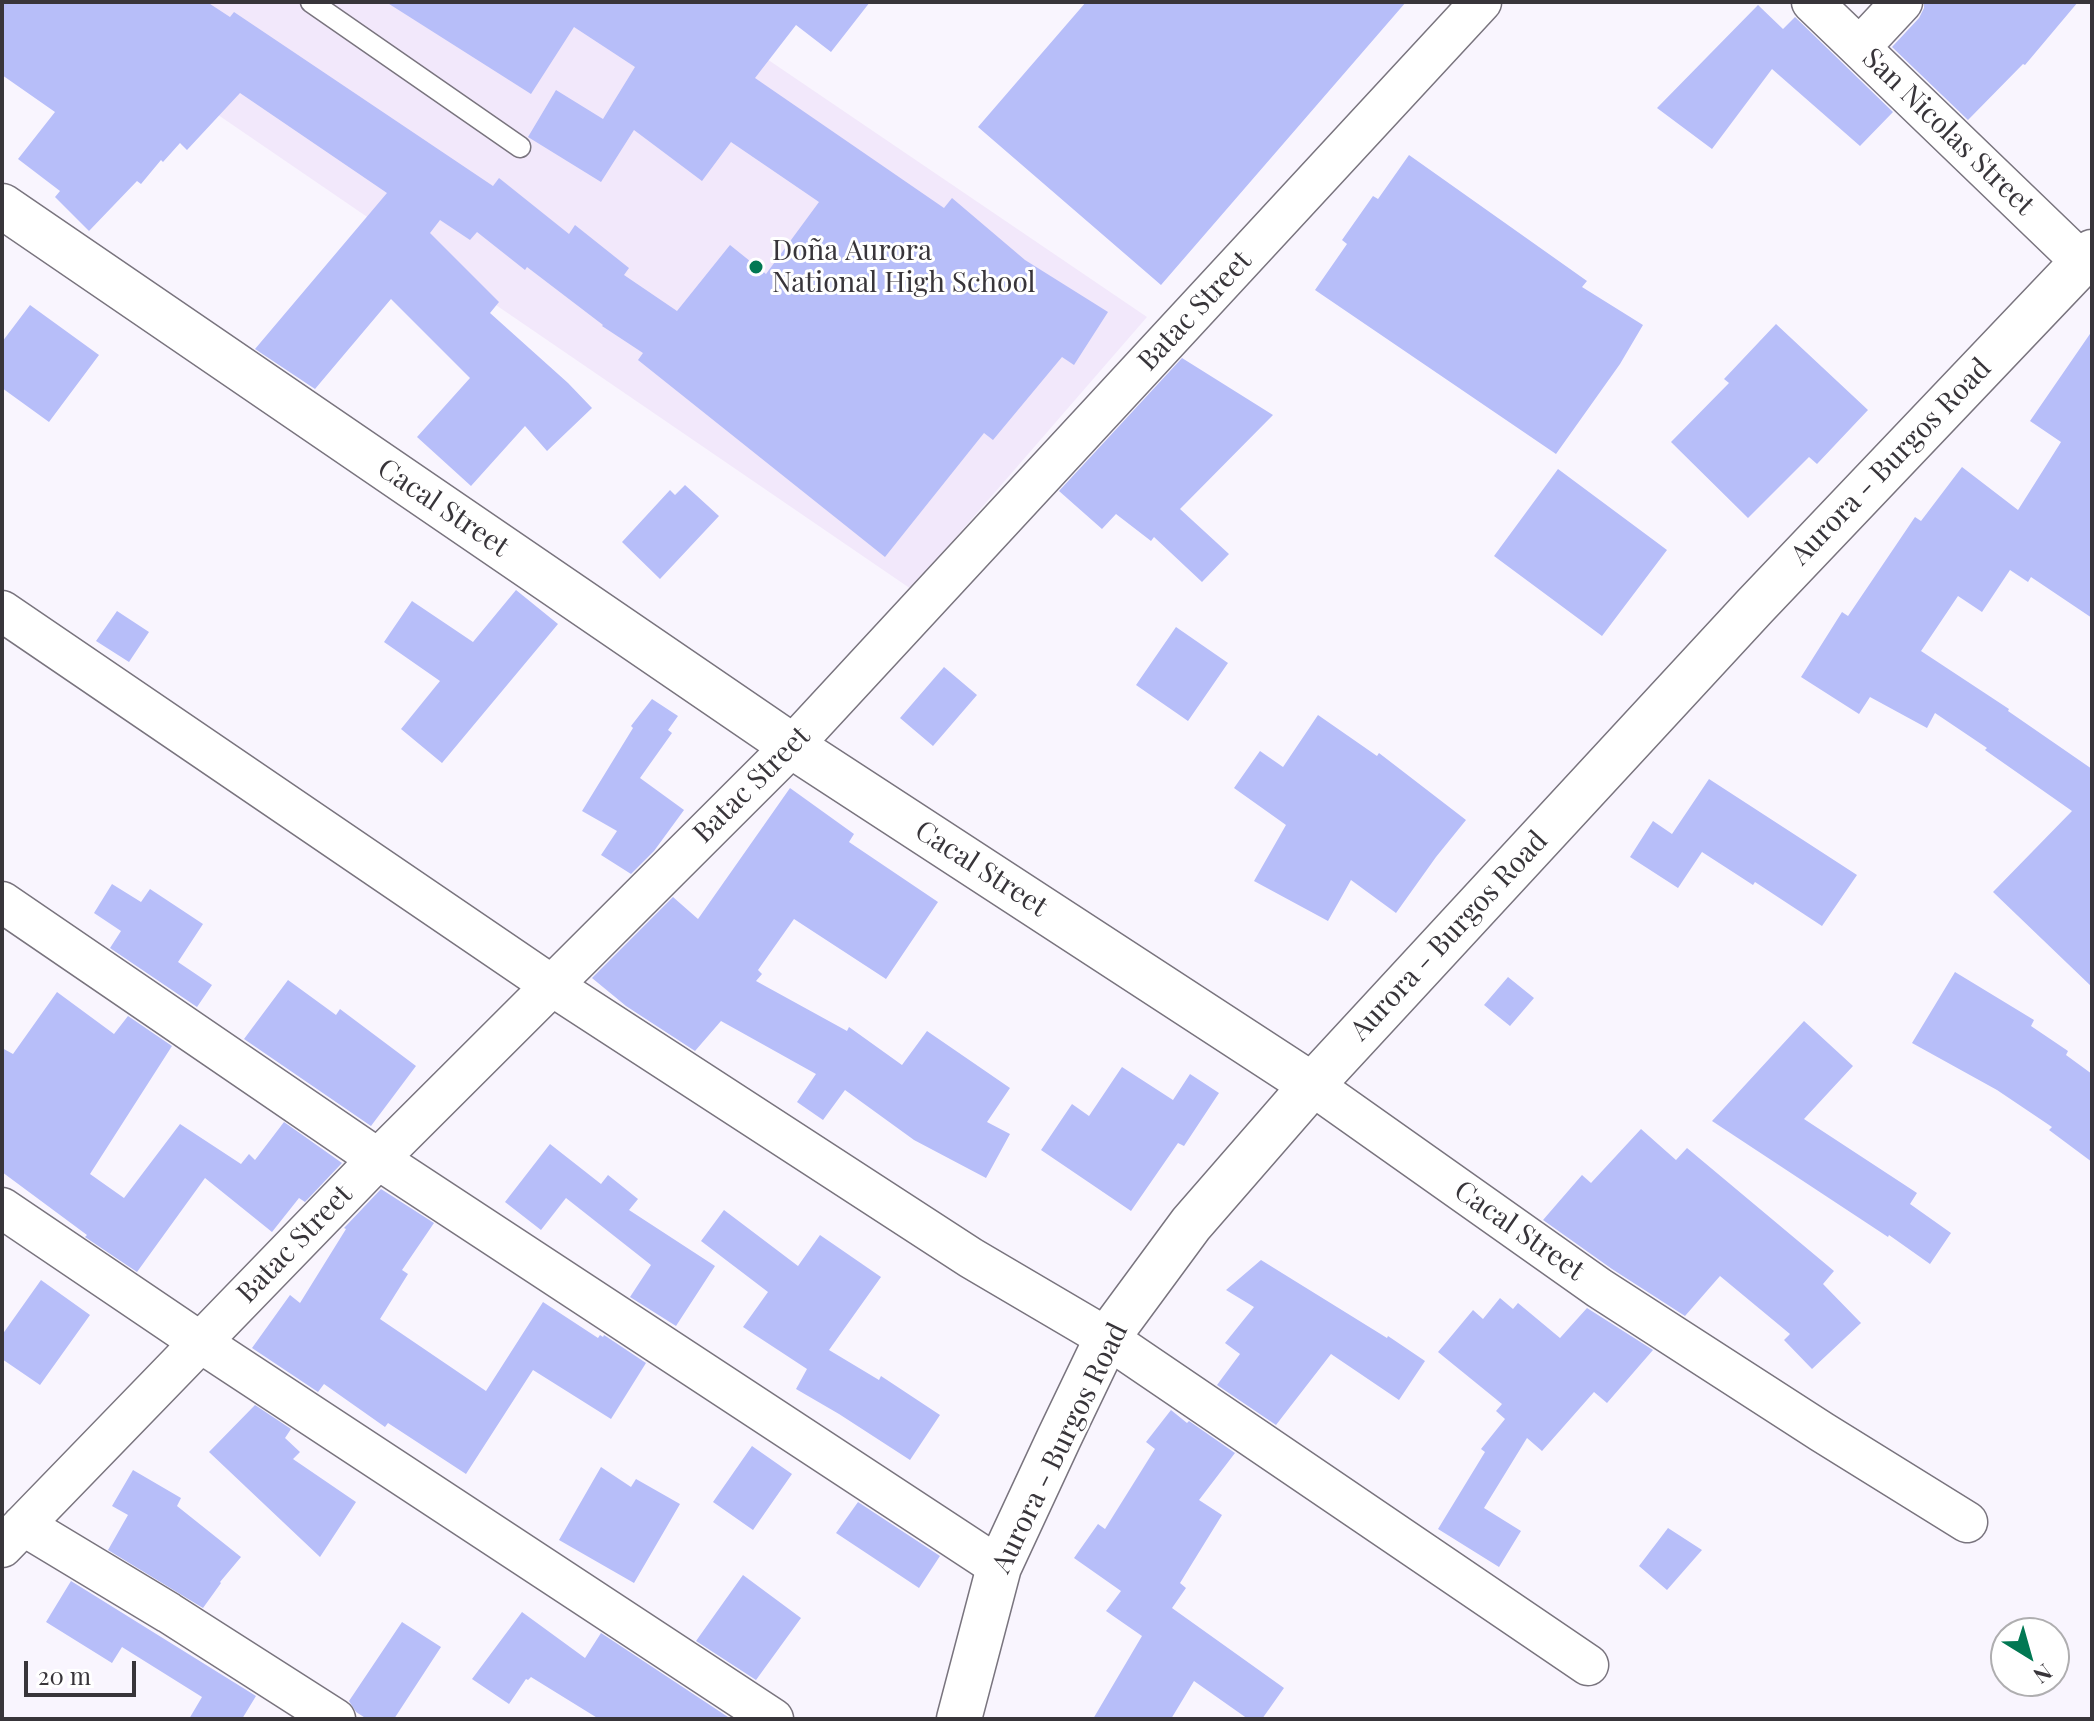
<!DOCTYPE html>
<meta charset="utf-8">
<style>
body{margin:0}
#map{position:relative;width:2094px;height:1721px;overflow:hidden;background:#f9f5fe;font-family:"Playfair Display",serif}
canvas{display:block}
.frame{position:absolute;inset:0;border:4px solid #38353a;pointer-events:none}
.north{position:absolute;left:1990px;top:1617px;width:80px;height:80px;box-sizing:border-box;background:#fff;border:2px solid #afaeb0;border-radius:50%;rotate:143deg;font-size:22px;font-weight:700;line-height:32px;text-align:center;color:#38353a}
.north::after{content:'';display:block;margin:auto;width:28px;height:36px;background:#027853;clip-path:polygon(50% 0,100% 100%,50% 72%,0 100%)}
.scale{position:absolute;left:24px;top:1661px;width:112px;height:36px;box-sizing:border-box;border:4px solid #38353a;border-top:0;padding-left:10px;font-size:24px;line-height:28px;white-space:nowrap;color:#38353a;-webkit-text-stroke:6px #fff;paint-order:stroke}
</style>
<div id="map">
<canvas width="2094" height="1721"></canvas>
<div class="frame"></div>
<div class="north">N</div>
<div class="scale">20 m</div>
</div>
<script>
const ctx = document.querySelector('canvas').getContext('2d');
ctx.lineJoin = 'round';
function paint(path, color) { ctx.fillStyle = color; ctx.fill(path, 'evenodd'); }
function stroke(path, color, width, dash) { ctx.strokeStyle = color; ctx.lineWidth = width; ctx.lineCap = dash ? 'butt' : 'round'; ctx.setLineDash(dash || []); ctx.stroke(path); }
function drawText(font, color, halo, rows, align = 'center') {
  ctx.font = font + ' "Playfair Display",serif'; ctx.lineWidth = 6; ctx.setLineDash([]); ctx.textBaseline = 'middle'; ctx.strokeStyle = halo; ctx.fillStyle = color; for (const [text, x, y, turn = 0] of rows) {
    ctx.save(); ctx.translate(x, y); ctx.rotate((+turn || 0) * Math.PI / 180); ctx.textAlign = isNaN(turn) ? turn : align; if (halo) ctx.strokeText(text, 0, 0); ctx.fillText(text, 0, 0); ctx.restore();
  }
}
paint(new Path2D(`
 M 53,2 L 683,2 L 1147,317 L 911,589 Z`), '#f2e8fb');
paint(new Path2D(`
 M 2,2 L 207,2 L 230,17 L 234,12 L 493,186 L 499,178 L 569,234 L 575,225 L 629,268 L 624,275 L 677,311 L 730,245 L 766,274 L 819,202 L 731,142 L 702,181 L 634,130 L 601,182 L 528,137 L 556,90 L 603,119 L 635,67 L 574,27 L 531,94 L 386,2 L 870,2 L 831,52 L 796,25 L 755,78 L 944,208 L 952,198 L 1025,260 L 1108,312 L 1074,365 L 1062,357 L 993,440 L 984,433 L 885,557 L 638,360 L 643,353 L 602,326 L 603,325 L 527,267 L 525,270 L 477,232 L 470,240 L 440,220 L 430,233 L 499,302 L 490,313 L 568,383 L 592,408 L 547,451 L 525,426 L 471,486 L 417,437 L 470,378 L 391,299 L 315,389 L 255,349 L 387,193 L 240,93 L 187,150 L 180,143 L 163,162 L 161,160 L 141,184 L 137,181 L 89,231 L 55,197 L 60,191 L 18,159 L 55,112 L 2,75 Z
 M 1086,2 L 1406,2 L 1161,285 L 978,127 Z
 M 1924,2 L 2078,2 L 2025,65 L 2023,64 L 1968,120 L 1892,47 L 1919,18 L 1924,8 Z
 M 1758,5 L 1783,29 L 1795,17 L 1893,112 L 1860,146 L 1772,69 L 1712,149 L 1657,108 Z
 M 1409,155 L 1587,281 L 1582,287 L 1643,325 L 1620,364 L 1556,454 L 1315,290 L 1347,244 L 1342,240 L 1373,196 L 1378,199 Z
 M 30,305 L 99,355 L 49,422 L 2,388 L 2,342 Z
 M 1776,324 L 1868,410 L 1817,464 L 1809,457 L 1748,518 L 1671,442 L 1729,383 L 1724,379 Z
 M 2092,331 L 2092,618 L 2031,577 L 2028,582 L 2010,570 L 1982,612 L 1958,596 L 1921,651 L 2009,709 L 2008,711 L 2092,769 L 2092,987 L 1993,892 L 2072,811 L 1985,750 L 1987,748 L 1935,713 L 1927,728 L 1870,697 L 1859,714 L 1801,677 L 1842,612 L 1848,616 L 1915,517 L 1921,521 L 1962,467 L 2018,510 L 2061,442 L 2030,421 Z
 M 1182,358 L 1273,415 L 1180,509 L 1229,554 L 1202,582 L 1154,537 L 1151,541 L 1116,514 L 1102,529 L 1059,491 Z
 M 1558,469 L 1667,550 L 1602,636 L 1494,556 Z
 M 685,485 L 719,516 L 660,579 L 622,542 L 670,490 L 675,495 Z
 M 516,590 L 558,624 L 442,763 L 401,729 L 440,681 L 384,642 L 412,601 L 473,642 Z
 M 117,611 L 149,632 L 129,662 L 96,641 Z
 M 1176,627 L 1228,663 L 1188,721 L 1136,685 Z
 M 944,667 L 977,695 L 933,746 L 900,718 Z
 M 652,699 L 678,716 L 668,730 L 672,733 L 640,778 L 684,810 L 654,851 L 631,874 L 601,855 L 617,831 L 582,811 L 633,728 L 631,726 Z
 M 1318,715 L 1377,756 L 1379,753 L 1466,820 L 1436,857 L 1396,913 L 1351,880 L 1328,921 L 1254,881 L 1286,825 L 1234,788 L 1260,751 L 1283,767 Z
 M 1709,779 L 1857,875 L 1822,926 L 1755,882 L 1753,885 L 1702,852 L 1678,888 L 1630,857 L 1653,821 L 1672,834 Z
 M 790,788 L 854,834 L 849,842 L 938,902 L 886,979 L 794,919 L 758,970 L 762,974 L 756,981 L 847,1031 L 849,1027 L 902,1065 L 927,1031 L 1010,1088 L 987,1122 L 1010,1134 L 986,1178 L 914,1140 L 845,1090 L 823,1120 L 797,1102 L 816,1074 L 721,1021 L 695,1051 L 626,1006 L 592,978 L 673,897 L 698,919 Z
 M 112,884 L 141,902 L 150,889 L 203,924 L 178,962 L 212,985 L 197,1007 L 110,948 L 121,931 L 94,913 Z
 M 1955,972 L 2034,1020 L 2031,1026 L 2068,1051 L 2066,1055 L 2092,1074 L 2092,1162 L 2049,1130 L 2052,1127 L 1997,1090 L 1912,1043 Z
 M 1508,977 L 1534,998 L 1510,1026 L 1484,1005 Z
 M 288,980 L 336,1015 L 340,1009 L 416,1066 L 371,1126 L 244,1039 Z
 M 57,992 L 114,1034 L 128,1016 L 172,1046 L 90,1174 L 124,1198 L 180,1124 L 241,1164 L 249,1154 L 255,1160 L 284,1122 L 342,1163 L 305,1202 L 299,1198 L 272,1232 L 205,1178 L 137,1272 L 85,1237 L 87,1235 L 2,1172 L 2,1048 L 13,1054 Z
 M 1804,1021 L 1853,1066 L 1804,1119 L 1917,1193 L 1910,1204 L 1951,1233 L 1930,1264 L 1889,1235 L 1888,1237 L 1712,1121 Z
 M 1122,1067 L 1173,1100 L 1190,1074 L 1219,1093 L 1184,1146 L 1178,1143 L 1131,1211 L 1041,1150 L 1072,1104 L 1089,1116 Z
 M 1641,1129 L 1676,1160 L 1687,1148 L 1834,1271 L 1823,1284 L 1861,1323 L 1812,1369 L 1784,1340 L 1790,1334 L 1720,1276 L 1685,1316 L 1612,1269 L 1543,1220 L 1582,1175 L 1591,1183 Z
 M 550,1144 L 601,1184 L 608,1175 L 638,1199 L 629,1210 L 715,1266 L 676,1326 L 630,1297 L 651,1265 L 566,1198 L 541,1230 L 505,1202 Z
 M 381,1189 L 434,1223 L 402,1270 L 408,1274 L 380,1319 L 486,1391 L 543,1302 L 598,1338 L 600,1335 L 603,1337 L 604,1335 L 646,1363 L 611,1419 L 533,1370 L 466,1474 L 388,1423 L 385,1427 L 324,1384 L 318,1392 L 252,1348 L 290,1295 L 300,1303 L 346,1229 L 344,1228 Z
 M 724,1210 L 798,1266 L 820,1235 L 881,1277 L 829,1350 L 879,1380 L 881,1376 L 940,1415 L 910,1460 L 839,1414 L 796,1389 L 807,1369 L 743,1327 L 768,1292 L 701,1241 Z
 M 1261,1260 L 1387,1338 L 1388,1336 L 1425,1361 L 1399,1400 L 1331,1354 L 1276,1425 L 1217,1385 L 1240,1354 L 1225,1343 L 1254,1307 L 1226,1290 Z
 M 41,1280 L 90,1315 L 40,1385 L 2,1359 L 2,1335 Z
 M 1500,1298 L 1513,1309 L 1518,1303 L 1560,1338 L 1587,1308 L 1653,1350 L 1607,1403 L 1594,1392 L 1542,1451 L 1527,1438 L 1484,1508 L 1521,1531 L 1499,1567 L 1438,1529 L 1485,1452 L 1481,1449 L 1505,1419 L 1496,1411 L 1502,1404 L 1438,1352 L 1473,1310 L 1483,1319 Z
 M 255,1405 L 291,1429 L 285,1438 L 300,1452 L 293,1459 L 356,1502 L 320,1557 L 209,1452 Z
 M 1171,1410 L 1187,1423 L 1189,1421 L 1235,1453 L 1199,1500 L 1222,1515 L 1180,1583 L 1186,1588 L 1172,1608 L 1284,1688 L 1262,1719 L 1248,1719 L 1194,1681 L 1171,1719 L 1093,1719 L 1142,1636 L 1106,1611 L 1121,1591 L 1074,1558 L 1098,1524 L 1105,1529 L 1155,1449 L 1146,1442 Z
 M 752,1446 L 792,1474 L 753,1530 L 713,1502 Z
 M 601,1467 L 631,1487 L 636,1479 L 680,1504 L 634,1583 L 559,1540 Z
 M 133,1470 L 181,1498 L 177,1506 L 241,1557 L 220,1582 L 221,1583 L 203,1608 L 108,1550 L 128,1515 L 112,1506 Z
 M 858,1502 L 940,1556 L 919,1588 L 836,1533 Z
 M 1668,1528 L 1702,1550 L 1667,1590 L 1639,1566 Z
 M 743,1575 L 801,1618 L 756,1680 L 696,1641 Z
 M 71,1581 L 256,1696 L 242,1719 L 189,1719 L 202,1697 L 122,1647 L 112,1663 L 46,1622 Z
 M 522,1612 L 585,1658 L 601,1633 L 728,1717 L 727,1719 L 599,1719 L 531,1677 L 528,1680 L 526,1679 L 509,1704 L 472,1679 Z
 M 402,1622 L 441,1647 L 394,1719 L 367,1719 L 356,1712 L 349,1701 Z`), '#b7bef9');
const lane = new Path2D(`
 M 311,2 L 520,147`);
const street = new Path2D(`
 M 1812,2 L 2082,262
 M 1860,47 L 1902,2
 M 2,611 L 551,985 L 971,1258 L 1107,1338 L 1588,1665
 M 2,902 L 378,1159 L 999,1567
 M 1312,1085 L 1599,1288 L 1822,1432 L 1967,1522
 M 2,1208 L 200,1342 L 773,1719
 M 23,1525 L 169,1613 L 335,1719
 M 2,1547 L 378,1159 L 792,746 L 1481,2`);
const secondary = new Path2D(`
 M 2,206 L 792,746 L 1312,1085
 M 959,1719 L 999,1567 L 1059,1438 L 1107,1338 L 1191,1224 L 1312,1085 L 1755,606 L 2092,252`);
stroke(lane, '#79747e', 23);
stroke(street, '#79747e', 43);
stroke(secondary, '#79747e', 47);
stroke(lane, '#fff', 20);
stroke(street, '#fff', 40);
stroke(secondary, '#fff', 44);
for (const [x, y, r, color] of [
 [756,267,8,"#027853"]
]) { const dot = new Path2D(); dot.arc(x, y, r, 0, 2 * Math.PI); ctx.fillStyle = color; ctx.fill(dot); stroke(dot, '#fff', 3); }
drawText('28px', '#38353a', '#fff', [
 ["San Nicolas Street",1948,132,44],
 ["Batac Street",1195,311,-47],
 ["Aurora - Burgos Road",1891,462,-46],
 ["Cacal Street",443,508,34],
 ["Batac Street",752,785,-45],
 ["Cacal Street",981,869,33],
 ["Aurora - Burgos Road",1449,936,-47],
 ["Cacal Street",1519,1231,35],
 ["Batac Street",295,1244,-46],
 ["Aurora - Burgos Road",1060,1448,-64]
]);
drawText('28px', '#38353a', '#fff', [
 ["Doña Aurora",772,251],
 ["National High School",772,283]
], 'left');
</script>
